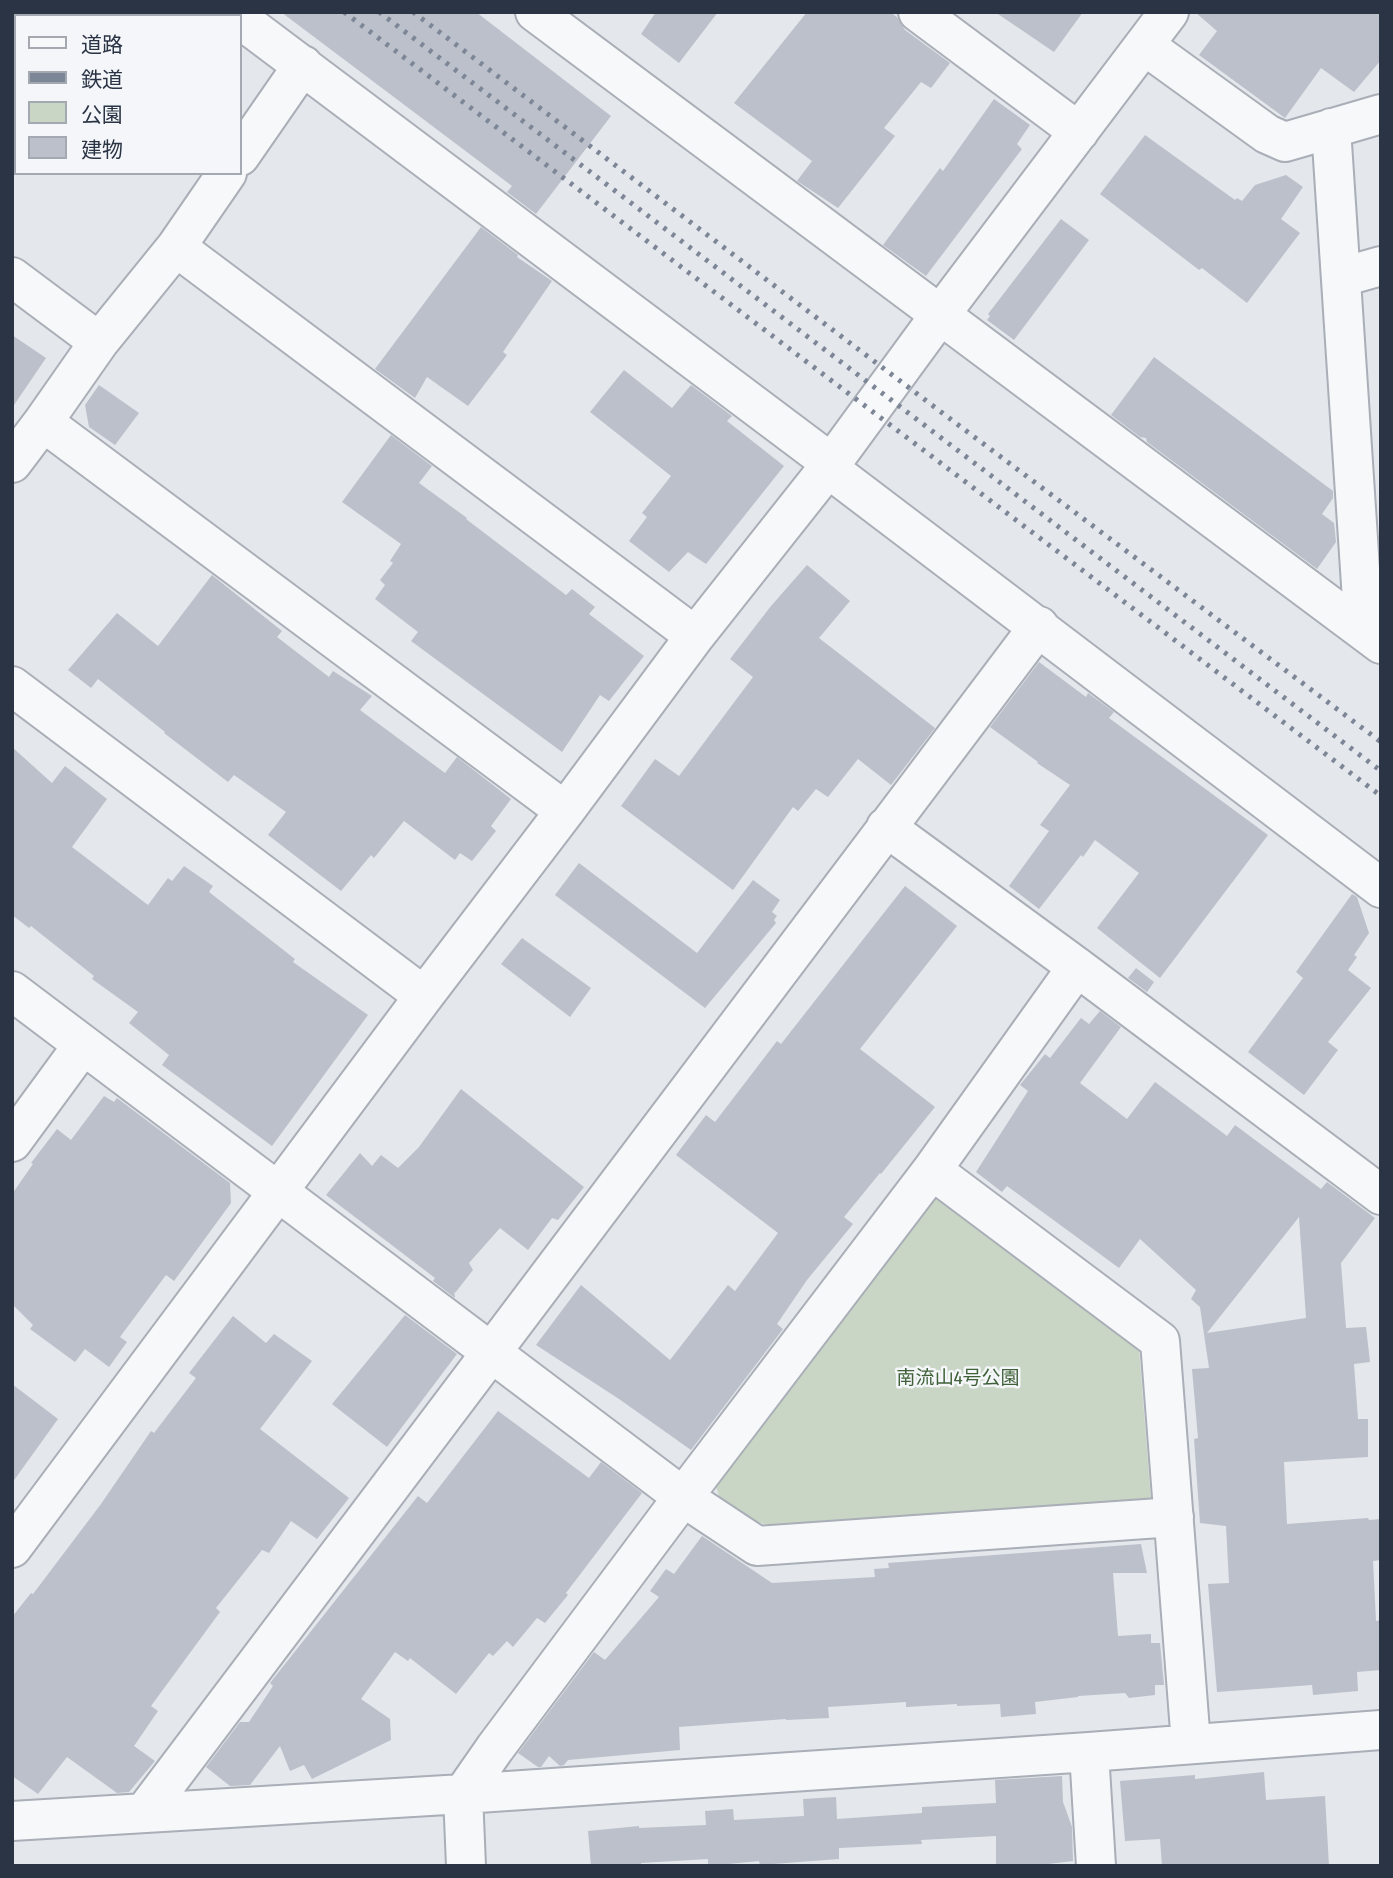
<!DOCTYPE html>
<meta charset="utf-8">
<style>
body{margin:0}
#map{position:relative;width:1393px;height:1878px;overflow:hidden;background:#e4e7ec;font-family:"Fira Sans Condensed","Noto Sans JP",sans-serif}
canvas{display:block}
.frame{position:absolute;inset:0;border:14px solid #2b3445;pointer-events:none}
.legend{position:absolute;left:14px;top:14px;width:228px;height:161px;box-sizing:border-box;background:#f4f6f9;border:2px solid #a4a8b1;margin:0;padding:9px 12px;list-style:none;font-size:21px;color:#2b3445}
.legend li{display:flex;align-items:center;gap:14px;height:35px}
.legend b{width:35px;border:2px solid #a4a8b1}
</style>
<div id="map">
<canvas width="1393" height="1878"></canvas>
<div class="frame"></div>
<ul class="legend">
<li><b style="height:9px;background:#f7f8fa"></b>道路</li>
<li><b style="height:9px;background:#7d8696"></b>鉄道</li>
<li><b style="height:19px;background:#c9d6c5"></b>公園</li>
<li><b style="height:19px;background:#bbc0ca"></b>建物</li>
</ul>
</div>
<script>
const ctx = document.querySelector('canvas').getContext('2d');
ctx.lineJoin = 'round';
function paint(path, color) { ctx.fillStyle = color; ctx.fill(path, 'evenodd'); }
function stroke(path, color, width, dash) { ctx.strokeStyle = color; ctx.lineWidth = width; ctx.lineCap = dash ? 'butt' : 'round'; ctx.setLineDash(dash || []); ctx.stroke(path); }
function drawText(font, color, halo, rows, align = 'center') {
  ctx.font = font + ' "Fira Sans Condensed","Noto Sans JP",sans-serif'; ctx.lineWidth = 5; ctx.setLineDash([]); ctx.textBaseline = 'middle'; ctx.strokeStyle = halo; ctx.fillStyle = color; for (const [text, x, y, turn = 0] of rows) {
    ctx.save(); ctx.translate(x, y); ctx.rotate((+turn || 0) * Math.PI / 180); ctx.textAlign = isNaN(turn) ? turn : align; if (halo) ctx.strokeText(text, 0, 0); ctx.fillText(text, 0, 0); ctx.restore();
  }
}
paint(new Path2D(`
 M 933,1193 L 1139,1349 L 1151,1501 L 768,1525 L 725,1512 L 713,1479 Z`), '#c9d6c5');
paint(new Path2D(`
 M 281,12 L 476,12 L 611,116 L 536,214 L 507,192 L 512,186 Z
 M 656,12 L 718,12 L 679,63 L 641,34 Z
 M 807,12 L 890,12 L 897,17 L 905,30 L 950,63 L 931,88 L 921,82 L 884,128 L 895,136 L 838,208 L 797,181 L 812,161 L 734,103 Z
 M 995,12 L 1083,12 L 1054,52 Z
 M 1195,12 L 1381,12 L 1381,60 L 1354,92 L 1321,68 L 1285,118 L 1199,55 L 1217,31 Z
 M 994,99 L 1030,125 L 1017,144 L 1022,149 L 926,276 L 883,245 L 940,168 L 943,171 Z
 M 1145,135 L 1235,200 L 1237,198 L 1242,201 L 1255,185 L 1286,175 L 1303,187 L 1281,219 L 1300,233 L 1247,303 L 1202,268 L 1199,270 L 1100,194 Z
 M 1061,219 L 1089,240 L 1014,340 L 987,320 L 990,316 L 988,314 Z
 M 481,227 L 518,255 L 517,257 L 552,281 L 503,352 L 507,355 L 468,406 L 427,377 L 415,398 L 375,369 Z
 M 12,335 L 46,358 L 12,408 Z
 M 1154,357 L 1333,491 L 1333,498 L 1322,514 L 1334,523 L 1336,542 L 1317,569 L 1147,442 L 1146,438 L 1140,437 L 1111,415 Z
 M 624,370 L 672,408 L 691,385 L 732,416 L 727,421 L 784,466 L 706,564 L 688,552 L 669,572 L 629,541 L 647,517 L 642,513 L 671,476 L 590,412 Z
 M 99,385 L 139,413 L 115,445 L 89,427 L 85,405 Z
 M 391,435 L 432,466 L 419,483 L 467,518 L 466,519 L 566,595 L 572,589 L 595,607 L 589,614 L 644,656 L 609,701 L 600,695 L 562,752 L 411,641 L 418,632 L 375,599 L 385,585 L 380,580 L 393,563 L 390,561 L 401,544 L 342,502 Z
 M 807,565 L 850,601 L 819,638 L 935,728 L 891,785 L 858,759 L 828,797 L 816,789 L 798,811 L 793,807 L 733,890 L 621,806 L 655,759 L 679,776 L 753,677 L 730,659 L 771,606 Z
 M 212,575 L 282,631 L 277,637 L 329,677 L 333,671 L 372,696 L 360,710 L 445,773 L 457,757 L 511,799 L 491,826 L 496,831 L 472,861 L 460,853 L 455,860 L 404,821 L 374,858 L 371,855 L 341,891 L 268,835 L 286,812 L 234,775 L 228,782 L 164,733 L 165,732 L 98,679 L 91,688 L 68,670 L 117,613 L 158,646 Z
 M 1039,662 L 1086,697 L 1088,693 L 1114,712 L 1109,718 L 1268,835 L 1160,978 L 1097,928 L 1139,873 L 1095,840 L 1083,857 L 1081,855 L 1039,909 L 1009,886 L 1049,831 L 1040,825 L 1070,785 L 1037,763 L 1038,762 L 990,727 Z
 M 12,747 L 52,783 L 65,766 L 107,799 L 72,847 L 148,905 L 168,878 L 172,881 L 184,866 L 213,886 L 209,892 L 295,959 L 293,962 L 368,1015 L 272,1146 L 162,1065 L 169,1055 L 129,1023 L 138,1012 L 92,979 L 94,976 L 31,926 L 29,928 L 12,915 Z
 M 579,863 L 697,953 L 753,880 L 780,900 L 772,912 L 777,916 L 774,920 L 776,923 L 705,1008 L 555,895 Z
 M 905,886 L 957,926 L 860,1049 L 935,1107 L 881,1174 L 880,1173 L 844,1217 L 853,1224 L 807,1280 L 777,1324 L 783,1329 L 691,1450 L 619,1399 L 536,1345 L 581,1285 L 670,1360 L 728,1285 L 735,1291 L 778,1233 L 676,1155 L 706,1115 L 715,1122 L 777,1041 L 781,1044 Z
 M 1352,894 L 1357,897 L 1369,933 L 1354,955 L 1357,957 L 1348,970 L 1371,988 L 1328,1042 L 1338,1050 L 1304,1095 L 1248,1052 L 1303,978 L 1296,972 Z
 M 522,938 L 591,988 L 570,1017 L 501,964 Z
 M 1136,968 L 1154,982 L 1147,992 L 1128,978 Z
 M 1100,1011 L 1121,1027 L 1080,1083 L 1127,1119 L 1155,1082 L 1227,1136 L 1235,1125 L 1321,1189 L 1327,1182 L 1375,1218 L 1341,1263 L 1346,1328 L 1366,1327 L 1370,1362 L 1354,1364 L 1358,1419 L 1368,1419 L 1368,1457 L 1284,1462 L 1287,1524 L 1368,1518 L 1369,1520 L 1381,1519 L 1381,1560 L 1373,1561 L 1376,1621 L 1381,1620 L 1381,1670 L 1357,1672 L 1358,1691 L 1313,1695 L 1312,1685 L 1217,1692 L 1208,1584 L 1229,1583 L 1226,1526 L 1200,1523 L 1194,1439 L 1198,1438 L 1192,1369 L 1209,1368 L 1200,1307 L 1191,1299 L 1196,1290 L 1140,1239 L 1119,1268 L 1007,1186 L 1002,1192 L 976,1172 L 1028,1091 L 1020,1085 L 1045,1054 L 1050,1058 L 1081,1018 L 1089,1024 ZM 1299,1217 L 1306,1318 L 1207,1333 Z
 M 461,1089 L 584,1187 L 558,1220 L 552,1218 L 528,1250 L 500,1228 L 469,1263 L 473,1270 L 455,1293 L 454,1291 L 455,1298 L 433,1281 L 435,1278 L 326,1195 L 360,1153 L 372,1166 L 381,1155 L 398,1168 L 419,1147 Z
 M 104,1096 L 114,1102 L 117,1098 L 230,1183 L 231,1203 L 174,1281 L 166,1275 L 120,1337 L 127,1342 L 109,1367 L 85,1349 L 75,1362 L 30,1329 L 33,1325 L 12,1304 L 12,1194 L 33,1164 L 31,1163 L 57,1129 L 71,1140 Z
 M 405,1315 L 457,1354 L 387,1447 L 332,1404 Z
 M 233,1316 L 266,1343 L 274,1334 L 312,1361 L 260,1429 L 349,1498 L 317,1539 L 291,1521 L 269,1553 L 262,1550 L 216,1608 L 220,1612 L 151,1706 L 158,1711 L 134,1746 L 155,1761 L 129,1792 L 117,1793 L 67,1757 L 38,1794 L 12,1776 L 12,1617 L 31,1593 L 33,1594 L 101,1504 L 151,1431 L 154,1433 L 196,1378 L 189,1373 Z
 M 12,1384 L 58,1419 L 12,1483 Z
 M 498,1411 L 589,1478 L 601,1462 L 642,1493 L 566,1593 L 568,1595 L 545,1623 L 537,1618 L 513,1647 L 507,1641 L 493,1656 L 489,1653 L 456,1694 L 410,1658 L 408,1661 L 395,1652 L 361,1699 L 390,1719 L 391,1740 L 312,1779 L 304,1765 L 290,1771 L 280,1746 L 250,1785 L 230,1786 L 206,1767 L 240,1722 L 249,1722 L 273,1686 L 270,1683 L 418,1496 L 427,1503 Z
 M 702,1536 L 772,1583 L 875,1577 L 874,1569 L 889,1568 L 888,1563 L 1141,1544 L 1147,1573 L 1113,1573 L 1118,1636 L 1151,1634 L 1151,1643 L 1160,1643 L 1164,1685 L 1155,1685 L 1155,1695 L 1129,1698 L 1125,1693 L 1078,1696 L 1078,1697 L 1035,1702 L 1036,1714 L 1001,1717 L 1000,1704 L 957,1706 L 957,1704 L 906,1707 L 906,1702 L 828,1707 L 829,1718 L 786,1720 L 786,1719 L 679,1727 L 680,1750 L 568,1760 L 564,1765 L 560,1766 L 549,1756 L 541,1767 L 538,1767 L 518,1753 L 594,1652 L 605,1660 L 659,1597 L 650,1591 L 666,1569 L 674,1574 Z
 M 1264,1772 L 1266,1800 L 1325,1796 L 1329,1866 L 1162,1866 L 1160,1839 L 1125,1841 L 1120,1781 L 1195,1775 L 1195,1779 Z
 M 1062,1776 L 1063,1802 L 1072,1827 L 1073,1861 L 1048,1864 L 996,1864 L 996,1836 L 921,1840 L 922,1844 L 839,1848 L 839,1859 L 760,1865 L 759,1861 L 708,1866 L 708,1859 L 641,1863 L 641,1866 L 591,1866 L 588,1831 L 639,1826 L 639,1828 L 706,1825 L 705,1811 L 733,1809 L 734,1820 L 804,1816 L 803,1799 L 836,1797 L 837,1819 L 922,1813 L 922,1807 L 996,1803 L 995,1780 Z`), '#bbc0ca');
const minor = new Path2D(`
 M 535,12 L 1381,644
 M 918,12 L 1079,132
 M 240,19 L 831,463
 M 1144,45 L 1267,134 L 1285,142 L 1381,114
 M 1331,128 L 1364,630
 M 240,156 L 303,65
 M 176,247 L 695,636
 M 12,277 L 99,342
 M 1342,277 L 1381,266
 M 43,422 L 565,811
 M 12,463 L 43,422 L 99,342 L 176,247 L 227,173
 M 828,468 L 1381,888
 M 12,686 L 424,996
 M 886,827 L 1077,967 L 1381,1195
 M 12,991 L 683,1497 L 757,1546 L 1174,1517
 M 12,1142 L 83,1045
 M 932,1170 L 1160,1341 L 1191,1744
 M 12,1548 L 424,996 L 565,811 L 695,636 L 828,468 L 940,315 L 1169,12
 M 1089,1752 L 1096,1866
 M 144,1813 L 1039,626
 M 12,1821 L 463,1794 L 1089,1752 L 1381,1730
 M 466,1866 L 463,1794 L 495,1748 L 683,1497 L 932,1170 L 1077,967`);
stroke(minor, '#a9aeb7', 42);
stroke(minor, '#f7f8fa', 38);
stroke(new Path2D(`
 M 344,12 L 1381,796
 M 379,12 L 1381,771
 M 413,12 L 953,421 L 1381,742`), '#7d8696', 5, [3.5, 7]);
drawText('19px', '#3f6138', '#f4f6f9', [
 ["南流山4号公園",958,1379]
]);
</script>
